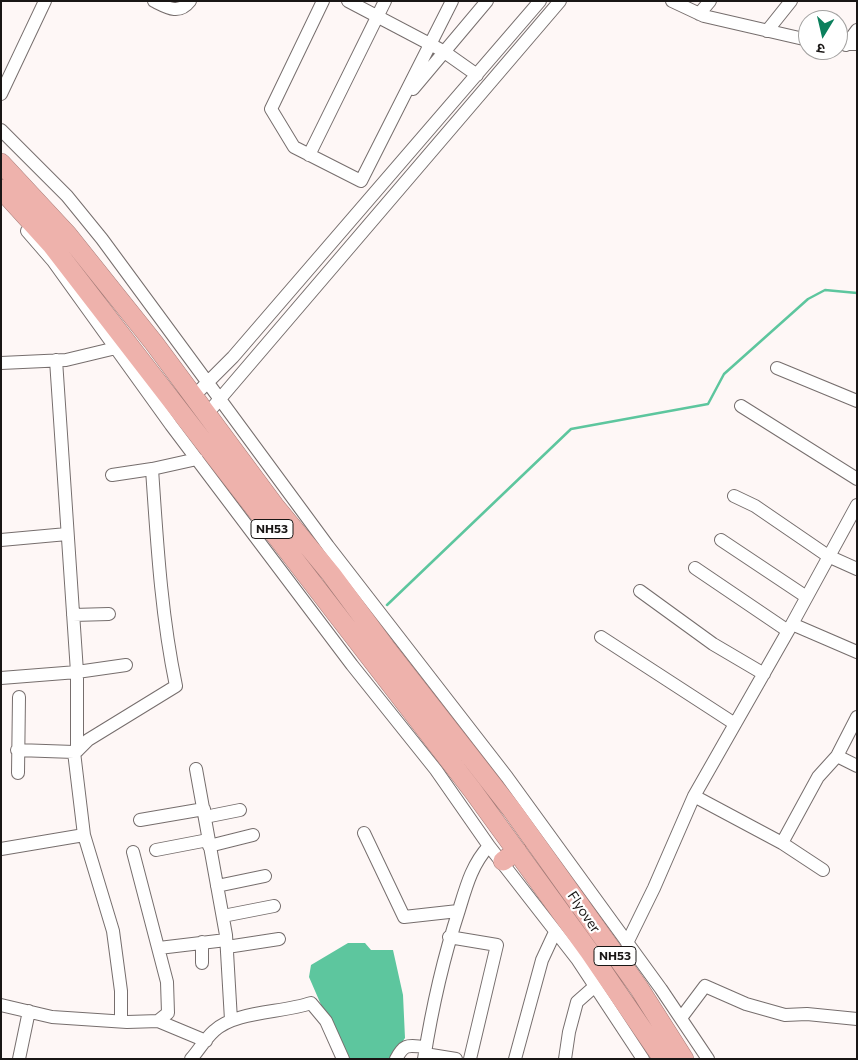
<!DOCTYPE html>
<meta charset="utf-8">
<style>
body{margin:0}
#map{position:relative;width:858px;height:1060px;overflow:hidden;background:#fef7f6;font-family:Commissioner,"Noto Sans Devanagari",sans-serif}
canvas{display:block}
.frame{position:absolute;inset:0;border:2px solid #191615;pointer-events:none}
.north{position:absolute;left:798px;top:10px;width:50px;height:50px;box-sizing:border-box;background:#fff;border:1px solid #a3a2a1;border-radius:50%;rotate:189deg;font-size:14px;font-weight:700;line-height:20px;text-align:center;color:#191615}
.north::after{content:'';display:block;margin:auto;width:18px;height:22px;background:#0c805d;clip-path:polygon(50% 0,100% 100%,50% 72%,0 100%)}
</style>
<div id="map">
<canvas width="858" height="1060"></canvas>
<div class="frame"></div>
<div class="north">उ</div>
</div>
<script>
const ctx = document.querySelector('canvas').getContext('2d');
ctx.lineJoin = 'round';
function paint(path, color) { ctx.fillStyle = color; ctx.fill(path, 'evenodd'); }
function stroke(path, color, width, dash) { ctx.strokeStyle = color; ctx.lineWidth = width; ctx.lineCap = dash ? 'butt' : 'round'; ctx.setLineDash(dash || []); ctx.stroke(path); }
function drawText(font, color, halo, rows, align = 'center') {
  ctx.font = font + ' Commissioner,sans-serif'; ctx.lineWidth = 4.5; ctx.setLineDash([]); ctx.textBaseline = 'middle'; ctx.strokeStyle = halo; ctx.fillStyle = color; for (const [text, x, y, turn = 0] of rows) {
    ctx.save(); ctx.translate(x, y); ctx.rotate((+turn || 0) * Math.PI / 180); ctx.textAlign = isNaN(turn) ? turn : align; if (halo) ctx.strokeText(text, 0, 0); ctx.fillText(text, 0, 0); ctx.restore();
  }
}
paint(new Path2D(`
 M 348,943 L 365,943 L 371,950 L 393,950 L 403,995 L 405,1038 L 390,1059 L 348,1059 L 338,1044 L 309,977 L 311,965 Z`), '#5dc69e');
stroke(new Path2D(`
 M 387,605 L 571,429 L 708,404 L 724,374 L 808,299 L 825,290 L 857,293`), '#5dc69e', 2.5);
const minor = new Path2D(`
 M 154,1 C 168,8 179,15 190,1
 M 323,1 L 271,109 L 294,147 L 361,181 L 452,1
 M 348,1 L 443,51 L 477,75
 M 672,1 L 704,16 L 808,40
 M 699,14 L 710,1
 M 767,31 L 791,1
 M 838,44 L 857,44
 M 846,45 L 857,30
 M 413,89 L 487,1
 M 1,94 L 45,1
 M 1,130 L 67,196 L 102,239 L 328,546 L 507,777 L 661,989 L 708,1059
 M 309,155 L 385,1
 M 27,231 L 53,261 L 171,425 L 352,665 L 436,770 L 489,846 L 577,959 L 643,1059
 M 56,360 L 77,672 L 77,751 L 74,752 L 84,835 L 113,931 L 121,991 L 121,1021
 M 1,363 L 66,360 L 116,348
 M 777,368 L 857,401
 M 194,396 L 233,357 L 540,1
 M 741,406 L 857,479
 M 207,414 L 560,1
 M 112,475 L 152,469 L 197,459
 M 734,496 L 755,506 L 828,556 L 857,569
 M 1,540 L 67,534
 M 721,540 L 805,596
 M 695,568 L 788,631
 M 640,591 L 713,644 L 764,674
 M 73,615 L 109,614
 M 792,624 L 857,505
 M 601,637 L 735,724
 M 1,678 L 77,672 L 126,665
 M 17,750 L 74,752
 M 77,751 L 88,740 L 176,686 C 161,614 157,542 152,469
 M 837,756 L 857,766
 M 196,769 L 226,935 L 231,1020
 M 18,773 L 19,697
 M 694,796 L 782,843 L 823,870
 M 205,817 L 240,810
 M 140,820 L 204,809
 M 364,833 L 404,917 L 458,911
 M 782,843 L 818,777 L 837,756 L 857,717
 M 209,846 L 253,835
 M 1,849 L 84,835
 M 156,850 L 208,840
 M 133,852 L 167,982 L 168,1013 L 158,1021 L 206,1041
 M 217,886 L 265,876
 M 223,916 L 274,906
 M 449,937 L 497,945 L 470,1059
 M 627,943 L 654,888 L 694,796 L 792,624 L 857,652
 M 227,947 L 279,939
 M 159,948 L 226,940
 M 202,963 L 202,942
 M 1,1005 L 52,1017 L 127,1022 L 159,1021
 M 681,1018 L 705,986 L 746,1004 L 785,1015 L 807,1014 L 857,1019
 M 425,1054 L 456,1059
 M 19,1059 L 29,1011
 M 191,1059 C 199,1050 205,1039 214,1031 C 235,1011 282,1013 311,1003 L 326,1021 L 343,1059
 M 396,1059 C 405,1042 409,1046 426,1047
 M 424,1059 C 432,1008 443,959 459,910 C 466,887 472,864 489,846
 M 515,1059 L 542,960 L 555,932
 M 565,1059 L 569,1032 L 577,1002 L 594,987`);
const highway = new Path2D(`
 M 1,163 L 67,234 L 154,343 L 274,505 L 331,574 L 385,647 L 512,810 L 639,988 L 684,1059
 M 1,189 L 51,244 L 473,791 L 589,951 L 663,1059
 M 503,861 L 517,851`);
stroke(minor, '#766e6d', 14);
stroke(highway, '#a37b77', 20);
stroke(minor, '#fff', 12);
stroke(highway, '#eeb2ac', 19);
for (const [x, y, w] of [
 [272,529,42],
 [615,956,42]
]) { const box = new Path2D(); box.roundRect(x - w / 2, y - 9.5, w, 19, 4); ctx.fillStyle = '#fff'; ctx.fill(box); stroke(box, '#191615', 1); }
drawText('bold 12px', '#191615', null, [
 ["NH53",272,529],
 ["NH53",615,956]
]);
drawText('14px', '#191615', '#fff', [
 ["Flyover",584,912,56]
]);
</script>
